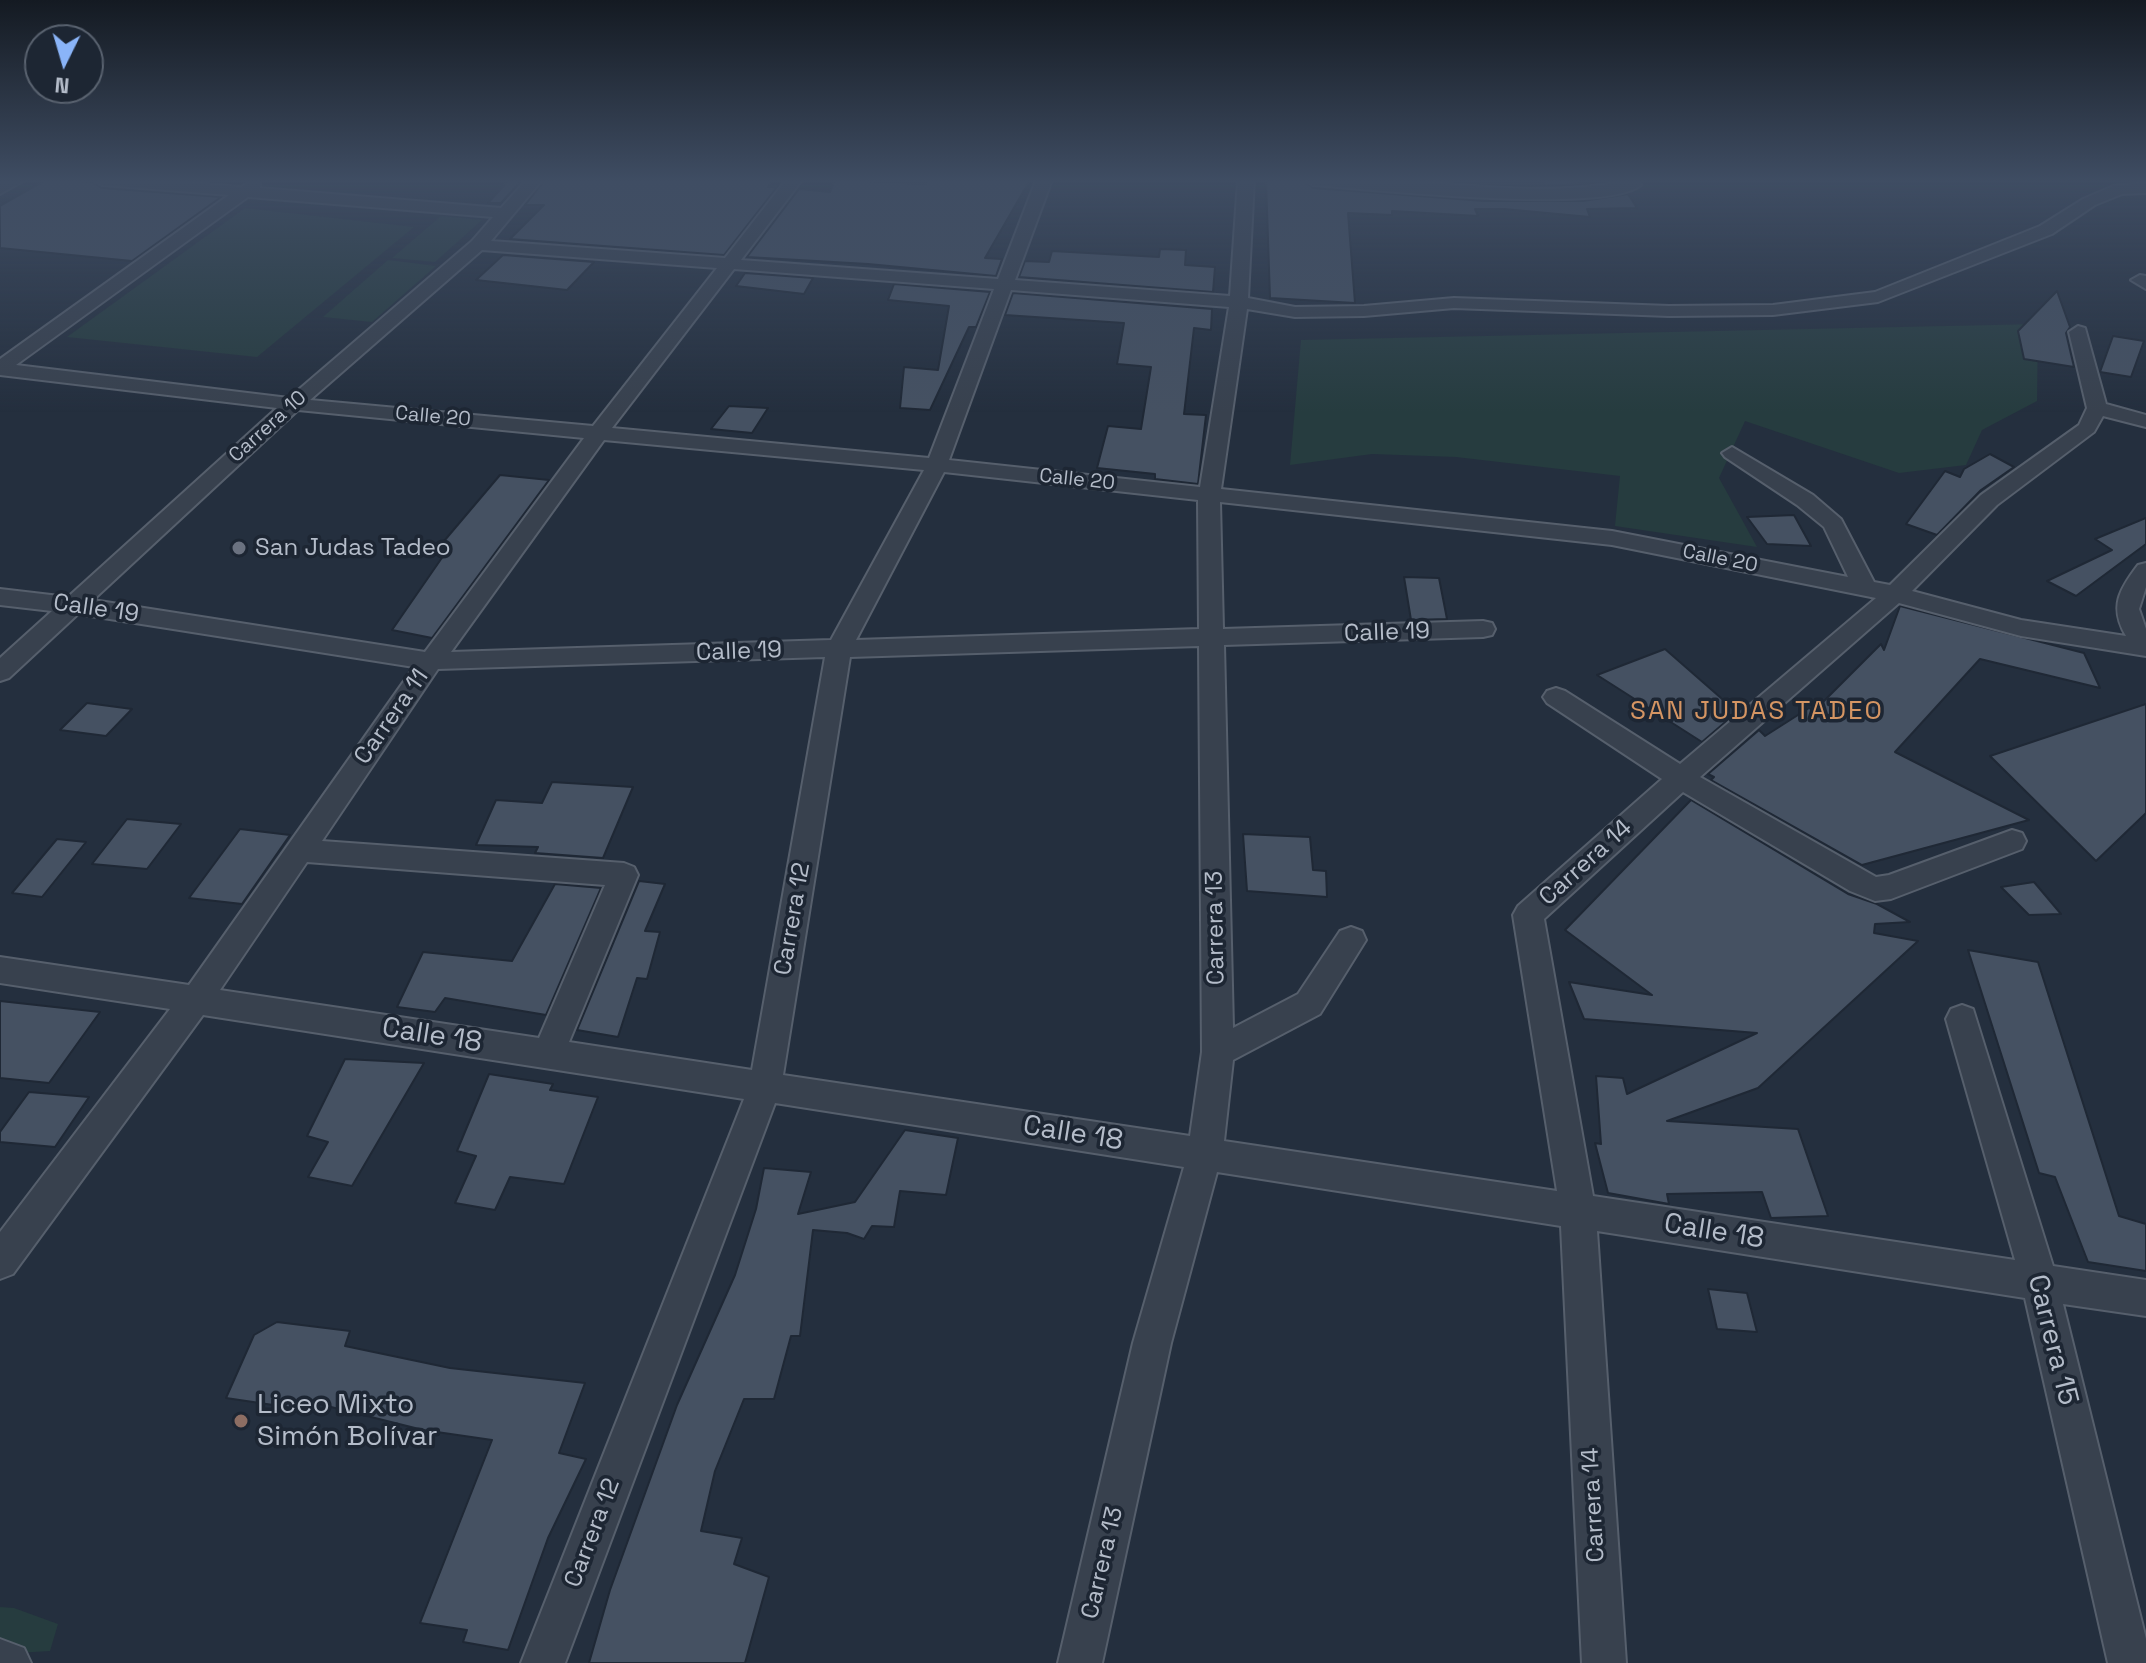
<!DOCTYPE html>
<meta charset="utf-8">
<style>
body{margin:0}
#map{position:relative;width:2146px;height:1663px;overflow:hidden;background:#242f3e;font-family:"Space Grotesk",sans-serif}
canvas{display:block}
.north{position:absolute;left:24px;top:24px;width:80px;height:80px;box-sizing:border-box;background:#1d2633;border:2px solid #59626f;border-radius:50%;rotate:185deg;font-size:22px;font-weight:700;line-height:32px;text-align:center;color:#b4bcc9}
.north::after{content:'';display:block;margin:auto;width:28px;height:36px;background:#8ab4f8;clip-path:polygon(50% 0,100% 100%,50% 72%,0 100%)}
</style>
<div id="map">
<canvas width="2146" height="1663"></canvas>
<div class="north">N</div>
</div>
<script>
const ctx = document.querySelector('canvas').getContext('2d');
ctx.lineJoin = 'round';
function paint(path, color) { ctx.fillStyle = color; ctx.fill(path, 'evenodd'); }
function stroke(path, color, width, dash) { ctx.strokeStyle = color; ctx.lineWidth = width; ctx.lineCap = dash ? 'butt' : 'round'; ctx.setLineDash(dash || []); ctx.stroke(path); }
function drawText(font, color, halo, rows, align = 'center') {
  ctx.font = font + ' "Space Grotesk",sans-serif'; ctx.lineWidth = 7; ctx.setLineDash([]); ctx.textBaseline = 'middle'; ctx.strokeStyle = halo; ctx.fillStyle = color; for (const [text, x, y, turn = 0] of rows) {
    ctx.save(); ctx.translate(x, y); ctx.rotate((+turn || 0) * Math.PI / 180); ctx.textAlign = isNaN(turn) ? turn : align; if (halo) ctx.strokeText(text, 0, 0); ctx.fillText(text, 0, 0); ctx.restore();
  }
}
paint(new Path2D(`
 M 245,208 L 414,227 L 257,357 L 67,337 Z
 M 441,216 L 482,220 L 435,262 L 392,258 Z
 M 388,260 L 436,266 L 372,322 L 323,317 Z
 M 2038,324 L 2037,401 L 1982,430 L 1966,465 L 1899,473 L 1745,421 L 1719,478 L 1757,547 L 1615,526 L 1620,476 L 1456,457 L 1372,454 L 1290,465 L 1301,340 Z
 M 0,1607 L 14,1608 L 58,1624 L 50,1651 L 0,1654 Z`), '#263c3f');
const building = new Path2D(`
 M 46,180 L 92,182 L 102,188 L 221,197 L 132,261 L 0,248 L 0,206 Z
 M 509,180 L 522,180 L 501,203 L 488,203 Z
 M 545,180 L 772,180 L 768,187 L 777,187 L 724,255 L 510,239 L 544,205 L 525,205 Z
 M 835,180 L 926,184 L 926,180 L 1030,180 L 985,258 L 1002,259 L 996,276 L 868,264 L 747,257 L 799,189 L 830,192 Z
 M 1266,180 L 1302,180 L 1313,188 L 1484,201 L 1583,201 L 1628,194 L 1637,208 L 1587,209 L 1590,217 L 1504,209 L 1475,209 L 1478,216 L 1392,211 L 1392,215 L 1348,213 L 1355,303 L 1270,298 Z
 M 1425,180 L 1545,184 L 1542,180 L 1617,180 L 1543,186 Z
 M 1160,249 L 1186,250 L 1185,265 L 1215,267 L 1213,292 L 1019,277 L 1025,261 L 1049,262 L 1052,251 L 1159,257 Z
 M 503,255 L 594,262 L 567,290 L 476,280 Z
 M 745,273 L 813,278 L 804,294 L 736,286 Z
 M 894,284 L 990,292 L 976,327 L 969,327 L 930,410 L 900,408 L 904,367 L 938,370 L 949,306 L 888,300 Z
 M 2057,291 L 2070,327 L 2066,333 L 2074,367 L 2024,359 L 2018,331 Z
 M 1013,293 L 1212,309 L 1211,330 L 1194,328 L 1184,414 L 1206,415 L 1198,484 L 1155,479 L 1155,474 L 1097,468 L 1108,426 L 1141,429 L 1151,367 L 1117,364 L 1124,323 L 1005,315 Z
 M 2113,336 L 2144,341 L 2131,377 L 2100,372 Z
 M 729,406 L 768,408 L 752,433 L 711,429 Z
 M 1990,454 L 2014,467 L 1981,490 L 1937,535 L 1906,524 L 1945,471 L 1960,477 L 1964,469 Z
 M 500,475 L 549,480 L 432,638 L 392,630 L 448,549 L 439,547 Z
 M 1794,515 L 1811,546 L 1767,544 L 1747,517 Z
 M 2146,518 L 2146,544 L 2076,596 L 2047,581 L 2112,550 L 2095,539 Z
 M 1404,577 L 1439,578 L 1447,619 L 1411,620 Z
 M 1900,606 L 2084,653 L 2100,688 L 1980,659 L 1895,752 L 2029,820 L 1862,865 L 1711,780 L 1714,777 L 1708,774 L 1759,730 L 1765,736 L 1809,708 L 1814,711 L 1881,644 L 1884,650 Z
 M 1665,649 L 1737,712 L 1702,742 L 1597,675 Z
 M 87,703 L 132,709 L 106,736 L 60,730 Z
 M 2146,704 L 2146,813 L 2096,861 L 1990,756 Z
 M 552,782 L 633,787 L 603,858 L 535,853 L 538,847 L 476,845 L 496,800 L 542,803 Z
 M 1691,800 L 1848,894 L 1877,904 L 1910,922 L 1875,924 L 1874,933 L 1918,941 L 1758,1088 L 1667,1121 L 1798,1129 L 1828,1216 L 1771,1218 L 1762,1192 L 1667,1194 L 1669,1204 L 1608,1193 L 1595,1143 L 1601,1144 L 1596,1076 L 1623,1078 L 1627,1094 L 1757,1033 L 1584,1019 L 1569,982 L 1652,995 L 1565,930 Z
 M 127,819 L 181,824 L 147,869 L 92,864 Z
 M 240,829 L 290,835 L 242,904 L 189,898 Z
 M 1243,834 L 1310,837 L 1313,870 L 1326,871 L 1327,897 L 1247,891 Z
 M 57,839 L 86,842 L 42,897 L 12,893 Z
 M 639,881 L 665,884 L 645,931 L 660,932 L 647,979 L 637,978 L 618,1037 L 577,1030 Z
 M 2034,882 L 2061,914 L 2029,915 L 2001,887 Z
 M 555,884 L 601,888 L 546,1015 L 445,998 L 435,1012 L 397,1007 L 423,952 L 512,961 Z
 M 1968,950 L 2038,962 L 2119,1216 L 2146,1224 L 2146,1271 L 2088,1262 L 2055,1177 L 2039,1173 Z
 M 0,1001 L 100,1012 L 49,1083 L 0,1078 Z
 M 345,1059 L 424,1063 L 352,1186 L 308,1177 L 328,1142 L 307,1136 Z
 M 489,1074 L 553,1084 L 550,1090 L 598,1097 L 564,1184 L 510,1177 L 495,1210 L 455,1203 L 476,1156 L 457,1151 Z
 M 29,1092 L 89,1097 L 55,1147 L 0,1142 L 0,1132 Z
 M 905,1130 L 958,1138 L 946,1195 L 900,1191 L 894,1227 L 872,1226 L 864,1239 L 847,1233 L 813,1230 L 800,1336 L 791,1336 L 774,1399 L 744,1399 L 715,1471 L 701,1531 L 742,1538 L 734,1564 L 769,1577 L 745,1663 L 589,1663 L 610,1590 L 677,1405 L 735,1275 L 756,1209 L 764,1168 L 811,1172 L 798,1214 L 855,1202 Z
 M 1708,1289 L 1747,1293 L 1757,1332 L 1717,1329 Z
 M 277,1322 L 350,1331 L 345,1346 L 450,1368 L 585,1383 L 559,1453 L 586,1459 L 548,1538 L 508,1650 L 463,1642 L 467,1630 L 420,1623 L 492,1440 L 423,1430 L 315,1403 L 307,1410 L 226,1398 L 254,1335 Z`);
paint(building, '#455162');
stroke(building, '#1f2835', 2);
const minor = new Path2D(`
 M 6,180 L 25,180 L 0,194 L 0,183 Z
 M 94,180 L 155,180 L 241,187 L 254,180 L 260,182 L 260,188 L 501,208 L 526,180 L 542,180 L 491,241 L 725,258 L 786,180 L 802,180 L 741,260 L 998,279 L 1036,180 L 1052,180 L 1015,280 L 1230,296 L 1238,180 L 1254,180 L 1248,298 L 1295,307 L 1364,306 L 1454,298 L 1669,306 L 1773,305 L 1875,292 L 2040,226 L 2083,199 L 2113,186 L 2146,183 L 2146,193 L 2122,194 L 2095,205 L 2052,234 L 1878,302 L 1773,315 L 1669,316 L 1454,308 L 1364,316 L 1295,317 L 1247,309 L 1221,489 L 1612,531 L 1848,577 L 1824,527 L 1797,505 L 1725,457 L 1722,453 L 1732,447 L 1813,495 L 1841,519 L 1874,582 L 1890,585 L 1981,495 L 2079,425 L 2087,408 L 2069,332 L 2078,326 L 2085,328 L 2106,404 L 2146,415 L 2146,427 L 2103,416 L 2094,432 L 1997,505 L 1912,591 L 2021,620 L 2126,636 C 2109,607 2119,590 2138,565 L 2146,563 L 2146,587 L 2139,609 L 2146,629 L 2146,656 L 2021,636 L 1899,603 L 1700,777 L 1876,877 L 1889,875 L 2012,830 L 2022,833 L 2026,841 L 2022,849 L 1891,899 L 1875,901 L 1850,891 L 1683,792 L 1544,919 L 1593,1196 L 2015,1260 L 1946,1019 L 1951,1009 L 1962,1005 L 1973,1009 L 2053,1266 L 2146,1280 L 2146,1316 L 2063,1304 L 2146,1639 L 2146,1663 L 2108,1663 L 2025,1298 L 1597,1231 L 1626,1663 L 1582,1663 L 1561,1226 L 1217,1172 L 1171,1343 L 1102,1663 L 1058,1663 L 1133,1343 L 1184,1167 L 775,1103 L 565,1663 L 521,1663 L 744,1099 L 203,1015 L 13,1274 L 0,1279 L 0,1232 L 170,1009 L 0,983 L 0,957 L 189,985 L 414,667 L 78,614 L 9,678 L 0,681 L 0,658 L 52,611 L 0,605 L 0,589 L 68,597 L 277,408 L 0,375 L 0,359 L 229,195 L 102,185 ZM 248,197 L 493,217 L 472,241 L 289,398 L 16,365 ZM 482,250 L 717,268 L 593,426 L 310,400 ZM 734,269 L 994,289 L 929,458 L 612,428 ZM 1011,290 L 1229,307 L 1200,487 L 949,460 ZM 298,410 L 584,438 L 425,652 L 93,600 ZM 604,440 L 924,470 L 831,640 L 451,652 ZM 944,472 L 1198,500 L 1199,629 L 856,640 ZM 1220,502 L 1612,545 L 1876,598 L 1680,764 L 1565,691 L 1556,688 L 1547,691 L 1543,697 L 1547,703 L 1662,779 L 1518,906 L 1513,915 L 1557,1191 L 1224,1141 L 1233,1060 L 1320,1014 L 1366,940 L 1362,931 L 1351,927 L 1340,931 L 1298,994 L 1233,1028 L 1224,645 L 1483,637 L 1492,635 L 1495,629 L 1492,623 L 1483,621 L 1223,629 ZM 1199,646 L 1202,1052 L 1190,1136 L 783,1075 L 850,657 ZM 825,657 L 752,1070 L 569,1042 L 638,875 L 634,867 L 624,863 L 322,841 L 438,669 ZM 307,862 L 605,885 L 539,1038 L 220,990 Z
 M 1305,180 C 1411,173 1516,201 1622,182 L 1620,180 L 1636,180 L 1641,185 C 1607,215 1367,189 1313,185 Z
 M 2140,275 L 2146,276 L 2146,289 L 2131,280 Z
 M 0,1639 L 24,1648 L 31,1663 L 0,1663 Z`);
stroke(minor, '#565f6c', 4);
paint(minor, '#38414e');
const sky = ctx.createLinearGradient(0, 0, 0, 412);
sky.addColorStop(0, '#141a22');
sky.addColorStop(0.44, '#3f4d63');
sky.addColorStop(1, '#3f4d6300');
ctx.fillStyle = sky;
ctx.fillRect(0, 0, 2146, 412);
for (const [x, y, r, color] of [
 [239,548,8,"#6b7280"],
 [241,1421,8,"#8d6e63"]
]) { const dot = new Path2D(); dot.arc(x, y, r, 0, 2 * Math.PI); ctx.fillStyle = color; ctx.fill(dot); stroke(dot, '#1d2633', 3); }
drawText('20px', '#b4bcc9', '#1d2633', [
 ["Calle 20",433,417,5],
 ["Carrera 10",268,427,-42],
 ["Calle 20",1077,480,6],
 ["Calle 20",1720,559,11]
]);
drawText('24px', '#b4bcc9', '#1d2633', [
 ["San Judas Tadeo",255,548]
], 'left');
drawText('24px', '#b4bcc9', '#1d2633', [
 ["Calle 19",96,609,8],
 ["Calle 19",1387,633,-2],
 ["Calle 19",739,652,-2],
 ["Carrera 11",392,717,-55],
 ["Carrera 14",1586,863,-42],
 ["Carrera 12",793,919,-80],
 ["Carrera 13",1216,928,-91],
 ["Carrera 14",1594,1505,-93],
 ["Carrera 12",593,1533,-69],
 ["Carrera 13",1103,1563,-77]
]);
ctx.letterSpacing = '2px';
drawText('26px', '#d59563', '#1d2633', [
 ["SAN JUDAS TADEO",1757,712]
]);
ctx.letterSpacing = '0px';
drawText('28px', '#b4bcc9', '#1d2633', [
 ["Calle 18",432,1036,9],
 ["Calle 18",1073,1134,9],
 ["Calle 18",1714,1232,9],
 ["Carrera 15",2052,1340,76]
]);
drawText('28px', '#b4bcc9', '#1d2633', [
 ["Liceo Mixto",257,1405],
 ["Simón Bolívar",257,1437]
], 'left');
</script>
